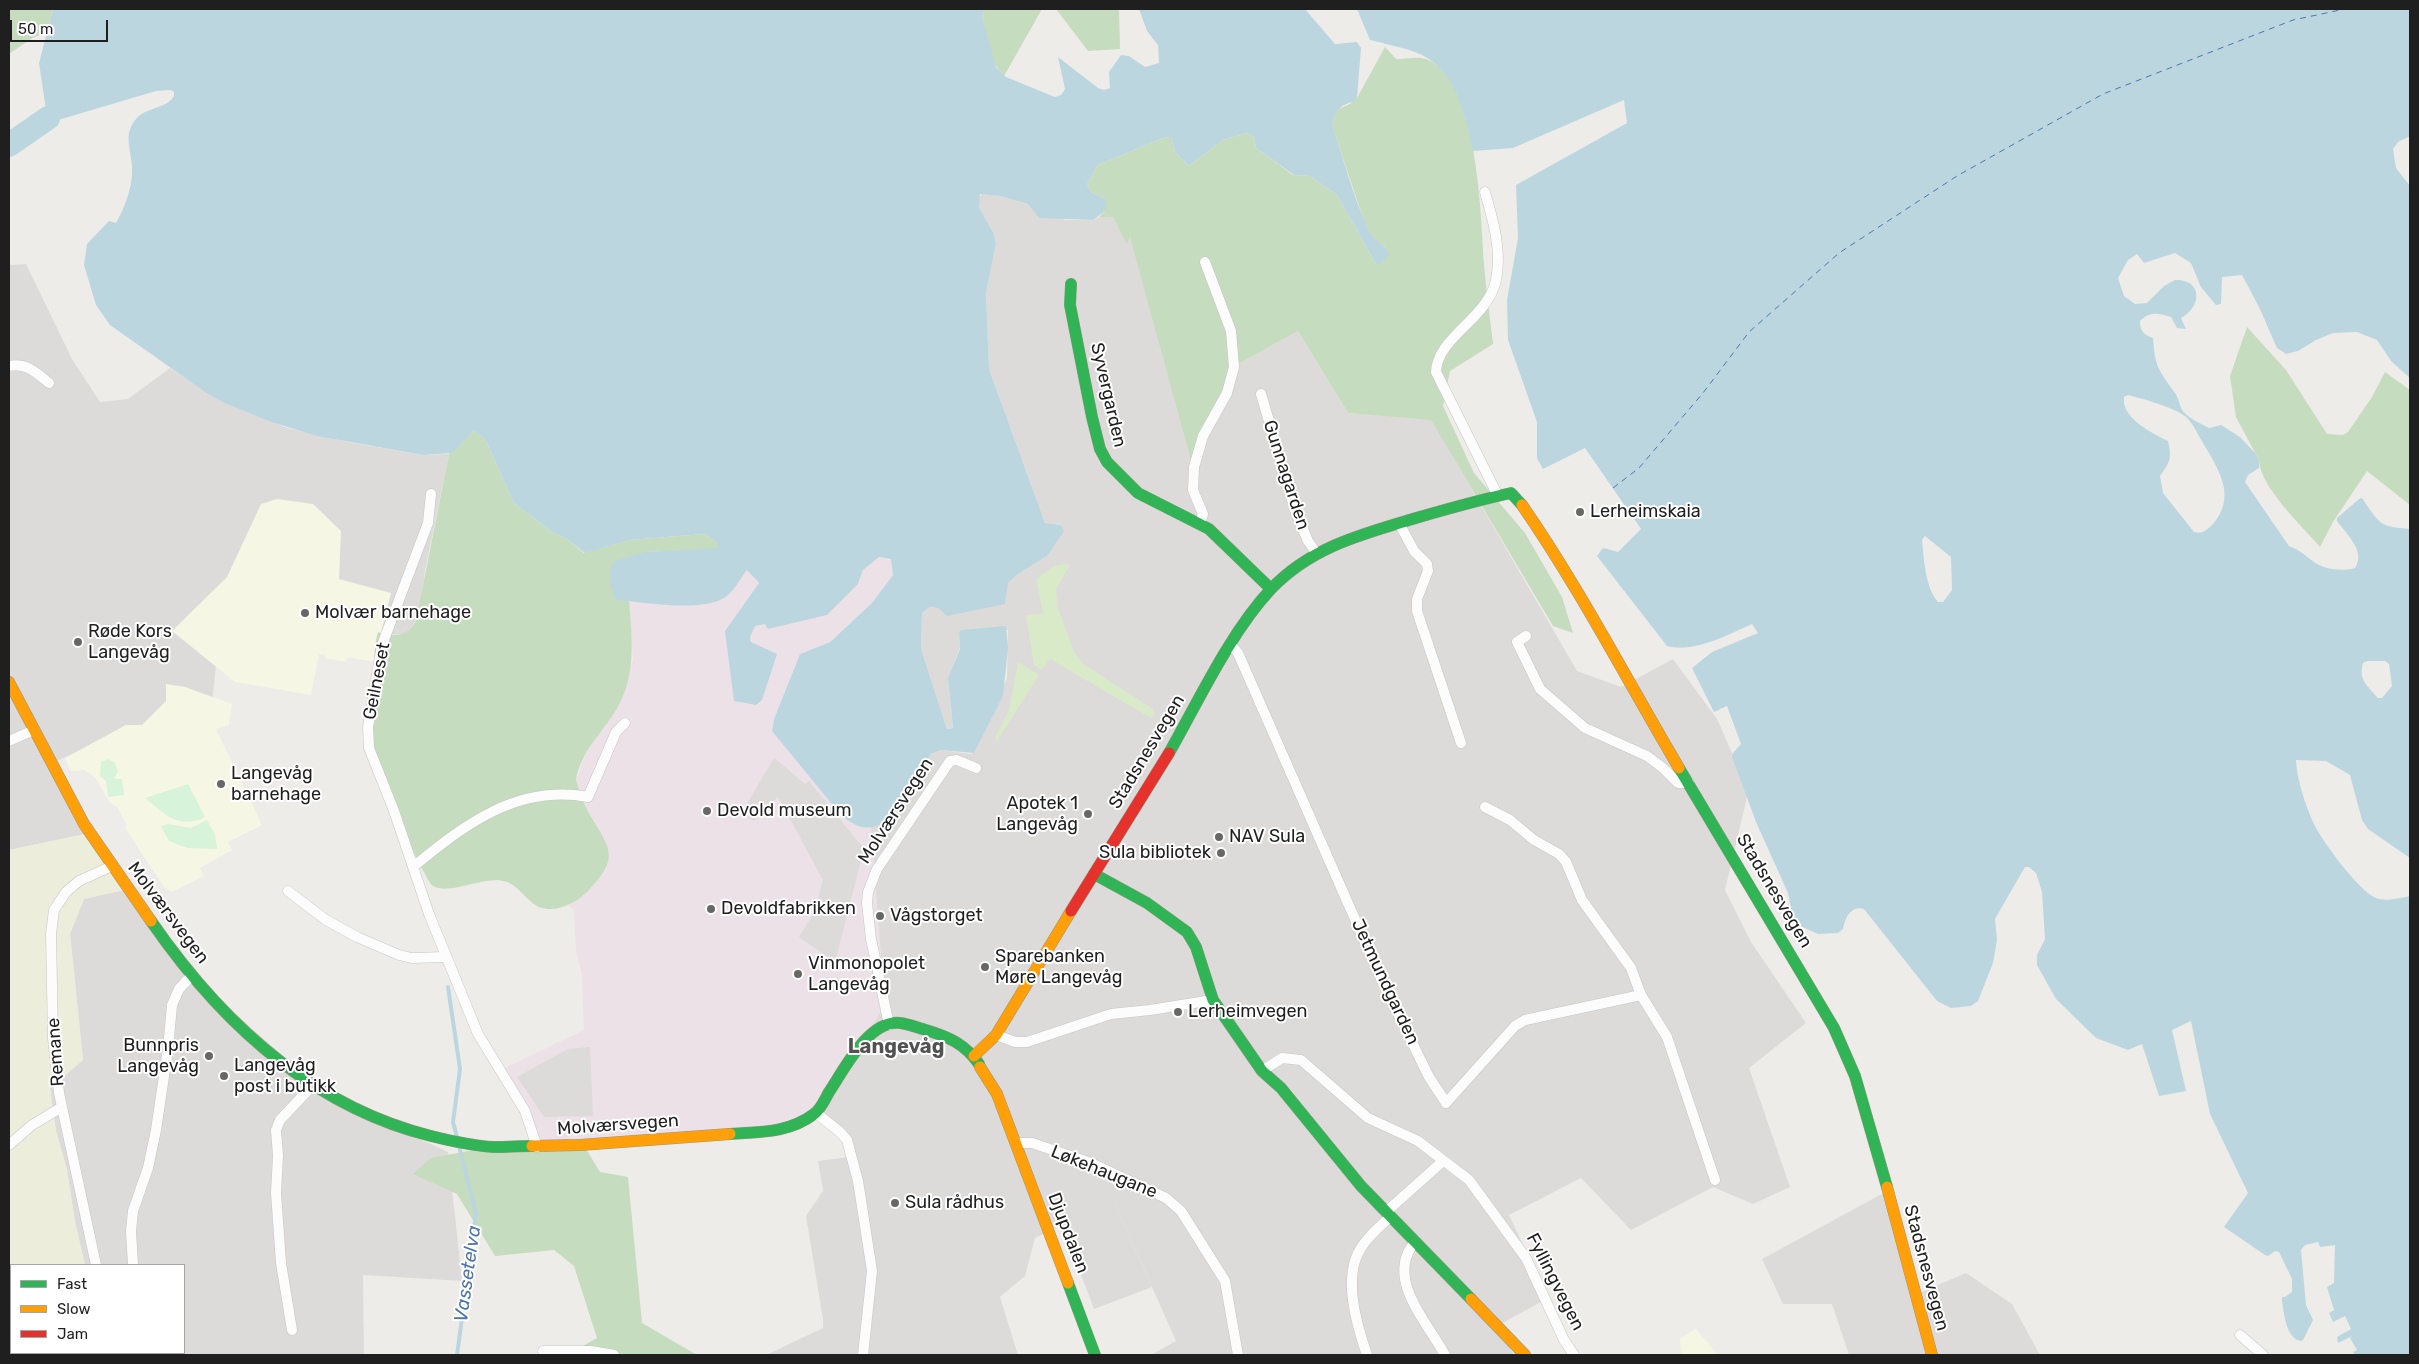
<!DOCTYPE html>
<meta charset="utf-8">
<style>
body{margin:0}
#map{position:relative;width:2419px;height:1364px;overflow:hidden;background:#eeece8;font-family:Rubik,sans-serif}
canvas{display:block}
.frame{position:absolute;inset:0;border:10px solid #1f1f1f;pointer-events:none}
.legend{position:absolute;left:10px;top:1264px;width:175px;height:90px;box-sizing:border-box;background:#fff;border:1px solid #a5a5a5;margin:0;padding:6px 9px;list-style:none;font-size:15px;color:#1f1f1f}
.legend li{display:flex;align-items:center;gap:10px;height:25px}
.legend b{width:25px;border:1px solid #a5a5a5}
.scale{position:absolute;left:10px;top:20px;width:98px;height:22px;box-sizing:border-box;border:2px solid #1f1f1f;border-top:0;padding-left:6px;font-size:15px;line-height:18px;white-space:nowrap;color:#1f1f1f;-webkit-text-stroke:4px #fff;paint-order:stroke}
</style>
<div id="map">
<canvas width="2419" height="1364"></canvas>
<div class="frame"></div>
<ul class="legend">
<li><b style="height:6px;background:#30b455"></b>Fast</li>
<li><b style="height:6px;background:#ff9f0a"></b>Slow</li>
<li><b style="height:6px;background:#e5322d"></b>Jam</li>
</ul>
<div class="scale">50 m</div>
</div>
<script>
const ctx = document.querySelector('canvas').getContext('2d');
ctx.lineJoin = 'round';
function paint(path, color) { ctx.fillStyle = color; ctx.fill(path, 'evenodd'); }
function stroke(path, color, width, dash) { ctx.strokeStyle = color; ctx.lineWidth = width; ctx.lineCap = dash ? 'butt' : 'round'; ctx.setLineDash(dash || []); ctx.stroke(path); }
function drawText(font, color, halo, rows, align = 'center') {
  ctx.font = font + ' Rubik,sans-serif'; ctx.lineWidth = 4; ctx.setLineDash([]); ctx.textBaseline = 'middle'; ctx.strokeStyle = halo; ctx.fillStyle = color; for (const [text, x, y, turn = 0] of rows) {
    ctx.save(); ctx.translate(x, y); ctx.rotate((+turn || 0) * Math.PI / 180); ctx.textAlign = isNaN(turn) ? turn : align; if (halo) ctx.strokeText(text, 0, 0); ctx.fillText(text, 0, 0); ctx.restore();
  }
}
paint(new Path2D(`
 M 982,193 L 1000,196 L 1028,204 L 1065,220 L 1093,220 L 1099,217 L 1113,217 L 1127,244 L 1130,236 L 1235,366 L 1298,331 L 1348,413 L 1431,419 L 1577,671 L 1621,687 L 1673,659 L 1717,719 L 1733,755 L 1747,797 L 1725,890 L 1751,942 L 1806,1023 L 1749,1068 L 1790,1187 L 1753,1204 L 1713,1187 L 1631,1230 L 1581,1178 L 1509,1215 L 1548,1298 L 1497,1326 L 1514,1355 L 1151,1355 L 1176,1341 L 1113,1199 L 1035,1238 L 1025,1276 L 1000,1297 L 1018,1355 L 766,1355 L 823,1328 L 823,1319 L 806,1216 L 850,1151 L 818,1113 L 884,1005 L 871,828 L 887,820 L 931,754 L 941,750 L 972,754 L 1007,678 L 1008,630 L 959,633 L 960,648 L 948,678 L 953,728 L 947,729 L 921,649 L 922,613 L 930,607 L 938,608 L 1008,583 L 1018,574 L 1047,556 L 1061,525 L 1045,523 L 989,369 L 986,293 L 996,244 L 994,234 L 979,207 L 978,200 Z
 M 26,264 L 72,359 L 100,402 L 128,399 L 170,368 L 222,402 L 287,428 L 353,443 L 423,455 L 449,454 L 425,571 L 420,611 L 412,630 L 404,634 L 387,635 L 378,632 L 216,665 L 211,713 L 82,750 L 52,763 L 90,833 L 9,850 L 9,265 Z
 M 128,889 L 194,977 L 329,1097 L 448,1152 L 462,1281 L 363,1275 L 364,1355 L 9,1355 L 9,1326 L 11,1325 L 11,1353 L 184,1353 L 184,1265 L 85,1265 L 75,1222 L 67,1170 L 56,1131 L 50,1088 L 83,1060 L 70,934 L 84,899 Z
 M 1891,1189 L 1915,1295 L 1966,1273 L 2012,1304 L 2040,1355 L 1849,1355 L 1832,1304 L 1783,1304 L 1762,1259 Z`), '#dddbd9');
paint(new Path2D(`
 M 879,557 L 892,559 L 893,575 L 872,603 L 829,642 L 800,654 L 774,719 L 772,730 L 864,828 L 871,828 L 885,1005 L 818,1113 L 773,1133 L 538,1144 L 501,1070 L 584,1030 L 582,976 L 576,950 L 574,911 L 569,905 L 586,894 L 602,834 L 589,813 L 576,781 L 583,760 L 593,743 L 633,660 L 629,600 L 694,605 L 729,595 L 747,569 L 759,583 L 725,631 L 754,645 L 750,637 L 755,626 L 765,624 L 858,584 L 863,570 Z`), '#ebe1e6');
paint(new Path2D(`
 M 277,499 L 313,504 L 341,531 L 339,579 L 391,593 L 374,662 L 348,657 L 346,662 L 325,658 L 325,655 L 319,654 L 311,695 L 235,682 L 172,631 L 227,577 L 261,504 Z
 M 166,684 L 185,687 L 232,704 L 229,725 L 216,729 L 262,825 L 228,842 L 232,850 L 200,868 L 204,876 L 172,892 L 164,887 L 125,828 L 127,826 L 117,807 L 110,803 L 96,778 L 85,770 L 71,771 L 65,758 L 126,725 L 142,725 L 166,701 Z
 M 1696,1329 L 1718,1355 L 1681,1355 L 1680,1338 Z`), '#f6f6e4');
paint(new Path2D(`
 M 1051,660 L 1161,727 L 1138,767 L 1104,747 L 1080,783 L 1003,737 Z
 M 774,758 L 805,784 L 809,781 L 864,849 L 835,962 L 799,937 L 815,911 L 823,880 L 778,797 L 754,821 L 741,814 Z
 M 590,1047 L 593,1116 L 544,1117 L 517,1077 L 568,1049 Z
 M 848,1157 L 854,1197 L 825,1202 L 818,1161 Z
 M 1113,1199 L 1152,1287 L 1094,1309 L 1061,1222 Z`), '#dcdbd9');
paint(new Path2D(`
 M 90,833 L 128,889 L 84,899 L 70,934 L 83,1060 L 50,1088 L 56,1131 L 67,1170 L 75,1222 L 85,1265 L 11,1265 L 11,1325 L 9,1326 L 9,850 Z`), '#eceddb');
paint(new Path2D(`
 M 1066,564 L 1070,565 L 1056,589 L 1058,608 L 1074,651 L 1083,664 L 1153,709 L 1155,714 L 1151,718 L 1050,659 L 1042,670 L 1034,665 L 1026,615 L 1043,614 L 1036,579 L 1054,566 Z
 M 1018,662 L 1039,675 L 997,741 L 995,738 L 1009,710 Z`), '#d8eac8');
paint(new Path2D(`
 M 9,9 L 53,9 L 47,33 L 34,37 L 9,54 Z
 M 985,9 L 1042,9 L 1004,76 L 993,62 L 982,16 Z
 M 1056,9 L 1119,9 L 1120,49 L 1088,51 Z
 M 1385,47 L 1396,59 C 1405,59 1418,56 1426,59 C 1478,78 1481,217 1484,264 C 1486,291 1490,317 1493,344 L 1450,371 L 1443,406 L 1474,473 L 1525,533 L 1562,597 L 1573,633 L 1553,626 L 1431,420 L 1348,413 L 1298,331 L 1235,366 L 1192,464 L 1130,237 L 1127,245 L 1113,217 L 1099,217 L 1105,211 L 1104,198 L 1091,192 L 1087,184 L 1098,165 L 1163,138 L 1171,137 L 1175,152 L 1189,166 L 1223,140 L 1247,133 L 1254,137 L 1256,148 L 1293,175 L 1310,176 L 1337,195 L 1376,264 L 1385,247 L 1374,240 L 1365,224 L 1332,125 C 1333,104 1349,109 1357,98 Z
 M 2247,327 L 2286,370 L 2327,434 L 2343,435 L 2348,432 L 2372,397 L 2385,372 L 2410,390 L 2410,505 L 2367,471 L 2333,522 L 2320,547 C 2302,526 2260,487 2259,460 L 2236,417 L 2230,376 Z
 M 474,431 L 485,439 L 514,503 L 552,532 L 565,538 L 584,553 L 630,540 L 704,534 L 718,543 L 718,549 L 645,552 L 616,599 L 629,600 C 632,639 637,675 616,710 C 602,733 580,753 576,780 C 580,792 584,805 590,815 C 612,851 619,858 588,891 C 579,901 562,910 548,909 C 529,908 523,888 507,882 C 485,874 451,896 433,886 C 425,881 370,760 370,749 C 369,739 374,729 375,719 C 377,690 370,660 378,632 C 393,638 409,636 416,621 L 449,454 Z
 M 505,1144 L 583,1144 L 600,1172 L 628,1177 L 642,1323 L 697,1355 L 567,1355 L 597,1338 L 574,1266 L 554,1250 L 495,1256 L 457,1194 L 413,1174 L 431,1158 Z`), '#c6dcbe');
paint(new Path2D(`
 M 108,759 L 115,763 L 118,771 L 114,779 L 122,779 L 124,795 L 108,797 L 106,781 L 100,776 L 101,762 Z
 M 188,784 L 205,817 C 178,830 165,814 145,798 Z
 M 207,820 L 215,835 L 217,849 L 187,848 L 169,841 L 161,826 L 168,824 L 191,828 Z`), '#d7f3d9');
paint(new Path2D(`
 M 53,9 L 985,9 L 982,16 L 996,67 L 1006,77 L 1055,97 L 1061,95 L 1065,89 L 1058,57 L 1098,88 L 1104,90 L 1110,88 L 1109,72 L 1121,55 L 1129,56 L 1145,67 L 1159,63 L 1158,45 L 1147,31 L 1139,9 L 1305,9 L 1335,44 L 1357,42 L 1361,48 L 1357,98 L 1354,102 C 1342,103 1333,113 1332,125 C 1344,159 1353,196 1368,229 C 1373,242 1388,245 1389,255 L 1381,264 L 1376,264 L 1337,195 L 1310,176 L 1294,175 L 1256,148 L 1254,137 L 1247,133 L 1223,140 L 1189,166 L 1175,152 L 1171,137 L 1163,138 L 1098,165 L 1087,184 L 1091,192 L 1104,198 L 1107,203 L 1105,211 L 1093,220 L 1039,218 L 1028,204 L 1000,196 L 980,194 L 979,207 L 994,234 L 996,244 L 986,293 L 989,369 L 1045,523 L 1061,525 L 1064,531 L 1047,556 L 1018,574 L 1008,583 L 1005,604 L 947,616 L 938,608 L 930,607 L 922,613 L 921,649 L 947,729 L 953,728 L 948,678 L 960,649 L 959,633 L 961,630 L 1006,626 L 1008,648 L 1003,696 L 974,753 L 941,750 L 931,754 L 887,820 C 871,833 856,828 841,815 L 772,731 L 774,719 L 800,654 L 830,642 L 872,603 L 893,575 L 891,559 L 879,557 L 863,570 L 858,584 L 827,615 L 768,629 L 765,624 L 755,626 L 750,637 L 751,642 L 777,654 L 762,700 L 756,705 L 734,701 L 725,631 L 759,583 L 747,570 C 741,577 736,588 728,595 C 707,614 644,602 616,600 C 610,588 607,573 614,561 L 645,552 L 718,548 L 718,543 L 704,534 L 630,540 L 585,553 L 565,538 L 552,532 L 514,503 L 485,439 L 474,431 L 452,453 L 423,455 L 317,436 L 271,422 L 222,402 L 205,392 L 110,325 L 96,305 L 84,265 L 87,244 L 109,221 L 116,223 C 125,207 133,186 132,168 C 132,158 127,143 129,133 C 137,103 164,113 174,96 L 174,92 L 171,90 L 156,91 L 48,123 L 39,63 Z
 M 1357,9 L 2410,9 L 2410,136 L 2398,142 L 2393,149 L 2396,168 L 2410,186 L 2410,378 L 2391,361 L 2377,340 L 2357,332 L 2333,333 L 2316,340 L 2298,351 L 2286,354 L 2277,348 L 2259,307 L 2242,275 L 2222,277 L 2221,304 L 2216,305 L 2201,287 L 2191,263 L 2175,253 L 2144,263 L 2137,254 L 2128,260 L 2118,278 L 2124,296 L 2135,304 L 2147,303 L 2164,286 L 2175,280 C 2202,279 2203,306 2181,318 L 2186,329 L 2177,328 L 2171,317 C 2159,313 2149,311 2140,321 C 2140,331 2144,335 2153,338 C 2155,368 2159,370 2175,393 C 2179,398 2179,406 2183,411 C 2189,419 2200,423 2209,428 L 2221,425 L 2240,437 L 2255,453 L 2259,460 L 2259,468 L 2248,475 L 2245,482 L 2289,546 C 2303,551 2308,559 2319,565 C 2328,570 2346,571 2355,568 C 2366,551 2347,535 2337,521 L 2337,518 L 2359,499 L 2362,498 C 2379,523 2379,527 2410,529 L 2410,858 L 2368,829 L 2362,820 L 2350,775 L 2326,761 L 2296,760 C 2297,780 2305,804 2313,822 C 2321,840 2359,891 2376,898 C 2387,902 2399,898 2410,896 L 2410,1355 L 2355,1355 L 2353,1352 L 2357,1350 L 2350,1338 L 2352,1336 L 2338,1343 L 2337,1337 L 2351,1329 L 2345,1316 L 2333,1322 L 2329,1313 L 2334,1310 L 2327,1287 L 2334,1283 L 2335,1245 L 2320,1247 L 2318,1242 L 2305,1245 L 2301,1250 L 2306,1305 L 2313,1320 L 2303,1340 L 2301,1341 C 2286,1339 2284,1313 2282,1301 L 2282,1297 L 2285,1297 L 2292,1292 L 2292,1279 L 2279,1252 L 2275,1251 L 2268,1256 L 2265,1255 L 2224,1227 L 2248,1193 L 2210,1114 L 2191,1021 L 2172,1030 L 2186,1091 L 2159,1096 L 2142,1044 L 2128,1050 L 2096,1038 L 2056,999 L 2037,965 L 2037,955 L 2045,939 L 2042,892 L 2036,873 L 2029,867 L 2025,867 L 1995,919 L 1997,940 L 1993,963 L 1978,1001 L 1971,1006 L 1951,1008 L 1937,1001 L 1864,909 C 1851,905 1845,918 1843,929 L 1838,933 L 1818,934 L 1796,924 L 1793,920 L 1788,893 L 1756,822 L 1732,757 L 1733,753 L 1741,744 L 1727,706 L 1714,712 L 1692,668 L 1712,652 L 1758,633 L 1752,624 C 1728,635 1694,653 1667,646 L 1597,556 L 1603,548 L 1618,552 L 1641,529 L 1585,448 L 1543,469 L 1537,458 L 1537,422 L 1508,340 L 1507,300 L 1518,238 L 1516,185 L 1627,123 L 1624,100 L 1513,148 L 1473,151 C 1464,113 1457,68 1415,52 C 1401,47 1385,44 1370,40 ZM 2128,395 C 2143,399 2174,407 2186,417 C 2193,423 2198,435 2203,443 C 2219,470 2238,498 2211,526 C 2205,531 2202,534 2194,532 L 2163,493 L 2160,476 C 2170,462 2172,459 2168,441 C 2152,433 2121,418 2124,397 ZM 1925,536 L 1951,557 L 1952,590 L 1943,602 L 1938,602 C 1925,587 1924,559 1922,540 ZM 2367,661 L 2385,661 L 2389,664 L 2392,686 L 2382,698 L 2378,698 C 2367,685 2358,680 2363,663 Z`), '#bcd6e0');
stroke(new Path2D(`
 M 448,987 L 460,1069 L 453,1122 L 457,1137
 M 457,1355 L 476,1214 L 459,1146`), '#bcd6e0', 4);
stroke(new Path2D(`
 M 9,145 L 48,118`), '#bcd6e0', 24);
stroke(new Path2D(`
 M 1613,488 L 1639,468 L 1703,393 L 1749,332 L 1839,253 L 1957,176 L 2103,94 L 2293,20 L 2345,9`), '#4d76ad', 1, [6, 5]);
const street = new Path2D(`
 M 1485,192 C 1493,220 1502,250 1496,280 C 1488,319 1437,337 1436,372 L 1498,496
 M 9,366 C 26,362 37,373 49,383
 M 1261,394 L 1296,513 L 1308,541 L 1317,554
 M 431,494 L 428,523 L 382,645 L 368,727 L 369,748 L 394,811 L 429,914 L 478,1034 L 525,1111 L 537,1147
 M 1399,523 L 1414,551 L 1427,564 L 1428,571 L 1417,599 L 1417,611 L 1461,743
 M 1200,524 L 1203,514 L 1193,490 L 1194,467 L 1203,436 L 1227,393 L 1234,367 L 1231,331 L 1205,262
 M 1526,636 L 1517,642 L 1540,689 L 1585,728 L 1647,756 L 1663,768 L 1678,783 L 1689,783
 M 1231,645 L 1238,653 L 1383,983 L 1429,1077 L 1446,1103 L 1515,1026 L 1525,1020 L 1641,995
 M 9,741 L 34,730
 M 1485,807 L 1510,820 L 1534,840 L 1559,854 L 1566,862 L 1582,900 L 1631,968 L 1641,995 L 1667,1037 L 1715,1180
 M 413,867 C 464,825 517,784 588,797 L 616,732 L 625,723
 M 288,891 L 326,920 L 357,937 L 399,955 L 412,958 L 446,957
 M 889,1025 L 871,939 L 867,903 L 868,892 L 877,869 L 950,761 L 957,760 L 976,768
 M 996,1035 L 1015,1042 L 1027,1042 L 1111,1014 L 1150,1010 L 1213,1000
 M 1262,1071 L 1282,1058 L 1301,1060 L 1368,1118 L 1418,1141 L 1469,1180 L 1526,1258 L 1564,1340 L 1574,1355
 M 816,1113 L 840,1132 L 847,1140 L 858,1181 L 872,1271 L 863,1355
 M 1015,1143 L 1032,1143 L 1091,1163 L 1166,1198 L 1181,1211 L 1225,1281 L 1238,1355
 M 9,1145 L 32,1125 L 62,1107
 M 1386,1212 L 1443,1161
 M 1415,1242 C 1384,1278 1428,1323 1445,1355
 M 96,1265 L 59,1093 L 53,1038 L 51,934 L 54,910 L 66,892 L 79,881 L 112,866
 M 133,1265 L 131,1231 L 133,1211 L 148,1168 L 156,1130 L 168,1049 L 172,1005 L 179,989 L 192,975
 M 292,1330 L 281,1263 L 276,1193 L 278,1156 L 276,1130 L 280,1120 L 313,1085
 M 2240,1335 L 2263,1355
 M 543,1351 L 591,1351 L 614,1355
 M 109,1353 L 109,1355
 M 1367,1355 C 1357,1326 1342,1277 1361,1248 C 1368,1236 1380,1226 1390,1217`);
const fast = new Path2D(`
 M 1071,284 L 1070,305 L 1092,417 L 1100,449 L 1107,462 L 1138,493 L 1209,529 L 1271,589
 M 1169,753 C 1199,700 1230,633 1271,589 C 1311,547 1362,534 1416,518 C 1447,509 1479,500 1511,493 L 1522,505
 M 1679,768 L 1834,1028 L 1855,1076 L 1887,1187
 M 1094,874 L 1147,903 L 1187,932 L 1196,947 L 1213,1000 L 1262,1071 L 1281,1088 L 1361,1186 L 1471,1299
 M 151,921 C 220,1021 310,1106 431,1136 C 451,1141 473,1146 494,1147 C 507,1147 520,1146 532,1146
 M 730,1134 C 760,1132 789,1133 814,1114 C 821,1109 825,1099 829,1092 C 844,1070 868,1020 900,1023 C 909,1024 918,1028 926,1030 C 949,1037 965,1044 979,1064
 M 1068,1283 L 1095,1355`);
const slow = new Path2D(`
 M 1522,505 C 1580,589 1627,680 1679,768
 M 9,682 L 84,824 L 151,921
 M 974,1056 L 996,1035 L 1071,911
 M 980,1067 L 997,1094 L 1068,1283
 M 532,1146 L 580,1145 L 730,1134
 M 1887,1187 L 1932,1355
 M 1471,1299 L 1525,1355`);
const jam = new Path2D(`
 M 1071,911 L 1169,753`);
stroke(street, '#c6c6c4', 11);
stroke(fast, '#949780', 12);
stroke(slow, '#949780', 12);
stroke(jam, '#949780', 12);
stroke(street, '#fcfcfc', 10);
stroke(fast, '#30b455', 11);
stroke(slow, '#ff9f0a', 11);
stroke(jam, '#e5322d', 11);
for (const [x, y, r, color] of [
 [1580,512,5,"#676765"],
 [305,613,5,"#676765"],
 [78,642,5,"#676765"],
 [221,784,5,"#676765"],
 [707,811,5,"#676765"],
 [1088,814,5,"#676765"],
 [1219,837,5,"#676765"],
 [1221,853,5,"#676765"],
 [711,909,5,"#676765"],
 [880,916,5,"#676765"],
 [985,967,5,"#676765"],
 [798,974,5,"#676765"],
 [1178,1012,5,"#676765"],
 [209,1056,5,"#676765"],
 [224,1076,5,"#676765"],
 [895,1203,5,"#676765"]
]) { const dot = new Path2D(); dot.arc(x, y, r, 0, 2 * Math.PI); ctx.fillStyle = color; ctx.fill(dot); stroke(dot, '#fff', 2); }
drawText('18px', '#1f1f1f', '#fff', [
 ["Syvergarden",1108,395,77],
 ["Gunnagarden",1286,475,72],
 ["Geilneset",377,681,-79],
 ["Stadsnesvegen",1147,752,-59],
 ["Molværsvegen",896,811,-57],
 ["Stadsnesvegen",1774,891,59],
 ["Molværsvegen",168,913,53],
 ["Jetmundgarden",1385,982,65],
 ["Remane",56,1052,-94],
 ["Molværsvegen",618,1125,-4],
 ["Løkehaugane",1104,1172,22],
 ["Djupdalen",1068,1233,69],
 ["Stadsnesvegen",1926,1268,75],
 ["Fyllingvegen",1555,1282,63]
]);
drawText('18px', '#1f1f1f', '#fff', [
 ["Lerheimskaia",1590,512],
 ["Molvær barnehage",315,613],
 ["Røde Kors",88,632],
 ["Langevåg",88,653],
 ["Langevåg",231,774],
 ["barnehage",231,795],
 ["Apotek 1",1078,804,"right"],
 ["Langevåg",1078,825,"right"],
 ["Devold museum",717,811],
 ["NAV Sula",1229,837],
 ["Sula bibliotek",1211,853,"right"],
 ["Devoldfabrikken",721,909],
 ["Vågstorget",890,916],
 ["Sparebanken",995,957],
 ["Møre Langevåg",995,978],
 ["Vinmonopolet",808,964],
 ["Langevåg",808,985],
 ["Lerheimvegen",1188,1012],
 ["Bunnpris",199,1046,"right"],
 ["Langevåg",199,1067,"right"],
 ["Langevåg",234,1066],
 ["post i butikk",234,1087],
 ["Sula rådhus",905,1203]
], 'left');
drawText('italic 19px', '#4d76ad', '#fff', [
 ["Vassetelva",468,1274,-82]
]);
drawText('bold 20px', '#525252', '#fff', [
 ["Langevåg",896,1047]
]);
</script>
